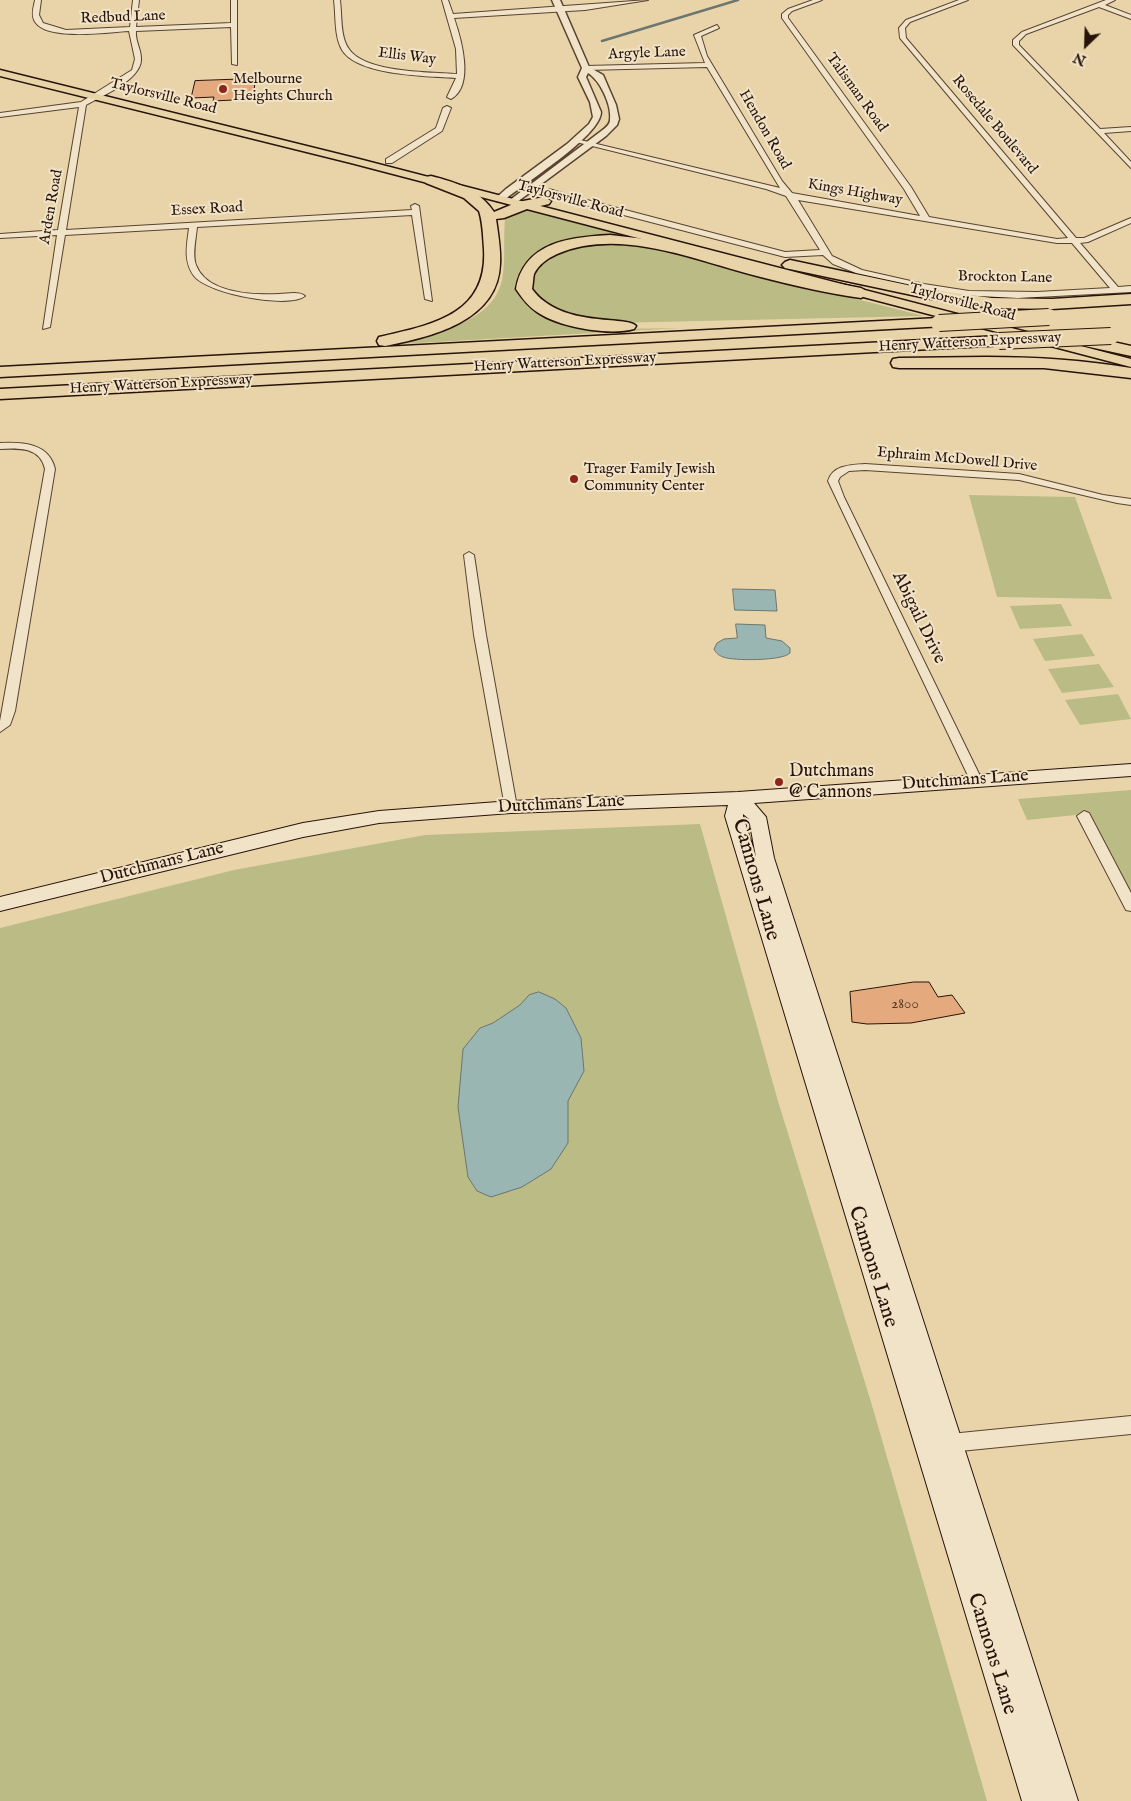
<!DOCTYPE html>
<style>
body{margin:0}
#map{position:relative;width:1131px;height:1801px;overflow:hidden;background:#e9d4a9;font-family:"IM FELL English",serif}
canvas{display:block}
.north{position:absolute;left:1061px;top:20px;width:50px;height:50px;-webkit-text-stroke:4px #f1e3c7;paint-order:stroke;rotate:204deg;font-size:14px;font-weight:700;line-height:20px;text-align:center;color:#28130a}
.north::after{content:'';display:block;margin:auto;width:18px;height:22px;background:#28130a;clip-path:polygon(50% 0,100% 100%,50% 72%,0 100%)}
</style>
<div id="map">
<canvas width="1131" height="1801"></canvas>
<div class="north">N</div>
</div>
<script>
const ctx = document.querySelector('canvas').getContext('2d');
ctx.lineJoin = 'round';
function paint(path, color) { ctx.fillStyle = color; ctx.fill(path, 'evenodd'); }
function stroke(path, color, width, dash) { ctx.strokeStyle = color; ctx.lineWidth = width; ctx.lineCap = dash ? 'butt' : 'round'; ctx.setLineDash(dash || []); ctx.stroke(path); }
function drawText(font, color, halo, rows, align = 'center') {
  ctx.font = font + ' "IM FELL English",serif'; ctx.lineWidth = 4; ctx.setLineDash([]); ctx.textBaseline = 'middle'; ctx.strokeStyle = halo; ctx.fillStyle = color; for (const [text, x, y, turn = 0] of rows) {
    ctx.save(); ctx.translate(x, y); ctx.rotate((+turn || 0) * Math.PI / 180); ctx.textAlign = isNaN(turn) ? turn : align; if (halo) ctx.strokeText(text, 0, 0); ctx.fillText(text, 0, 0); ctx.restore();
  }
}
paint(new Path2D(`
 M 519,208 L 633,238 L 614,238 L 531,259 L 521,271 L 518,283 L 531,305 L 612,329 L 681,328 L 400,344 C 433,331 492,325 502,280 C 506,261 503,239 505,219 L 506,216 Z
 M 595,243 L 628,244 L 653,248 L 924,316 L 610,323 C 588,320 540,313 531,288 C 530,285 530,279 530,276 C 551,251 564,249 595,243 Z
 M 949,301 L 1131,301 L 1131,305 L 992,313 Z
 M 969,495 L 1075,497 L 1112,599 L 997,597 Z
 M 1061,604 L 1072,626 L 1020,629 L 1010,606 Z
 M 1082,634 L 1095,656 L 1045,661 L 1033,639 Z
 M 1099,664 L 1114,687 L 1062,693 L 1048,669 Z
 M 1118,694 L 1131,719 L 1080,725 L 1065,700 Z
 M 1131,790 L 1131,902 L 1085,814 L 1027,820 L 1018,799 Z
 M 700,824 L 778,1101 L 871,1402 L 987,1801 L 0,1801 L 0,928 L 234,870 L 425,835 Z`), '#bbbc85');
const water = new Path2D(`
 M 733,589 L 775,590 L 777,611 L 735,610 Z
 M 736,624 L 765,625 L 766,638 L 782,641 L 790,648 L 790,653 C 783,661 733,661 723,657 C 718,655 716,653 714,649 L 717,643 L 724,639 L 737,638 Z
 M 539,992 L 555,999 L 566,1008 L 581,1038 L 584,1071 L 568,1101 L 568,1143 L 551,1169 L 522,1187 L 491,1197 L 477,1191 L 468,1177 L 458,1107 L 463,1049 L 480,1028 L 493,1023 L 520,1005 L 529,995 Z`);
paint(water, '#9ab6b2');
stroke(water, '#6c756f', 1);
stroke(new Path2D(`
 M 602,41 L 738,0`), '#6c756f', 2.5);
const building = new Path2D(`
 M 251,79 L 251,82 L 255,82 L 253,99 L 213,101 L 214,97 L 191,98 L 195,81 Z
 M 914,982 L 929,982 L 938,997 L 952,995 L 965,1013 L 911,1023 L 867,1024 L 852,1022 L 850,992 Z`);
paint(building, '#e4aa7e');
stroke(building, '#28130a', 1);
const minor = new Path2D(`
 M 35,0 L 41,0 L 39,15 L 43,23 L 66,30 L 130,27 L 133,0 L 139,0 L 136,27 L 231,23 L 231,0 L 237,0 L 237,65 L 232,64 L 231,27 L 136,31 C 135,41 141,49 141,58 C 143,79 102,96 86,105 L 66,230 L 412,210 L 411,206 L 415,204 L 419,206 L 432,301 L 425,299 L 412,215 L 197,227 C 196,239 192,254 196,265 C 207,294 254,295 279,294 C 287,294 299,291 305,296 C 289,309 208,294 194,276 C 183,261 187,245 189,228 L 65,235 L 50,327 L 43,329 L 57,235 L 0,238 L 0,234 L 58,230 L 79,107 L 0,117 L 0,113 L 81,102 L 132,70 L 135,59 L 129,31 C 109,32 44,42 34,20 C 31,13 34,6 35,0 Z
 M 334,0 L 340,0 C 342,15 340,37 349,49 C 365,73 431,72 457,74 L 456,49 L 442,0 L 448,0 L 453,14 L 648,0 L 585,10 L 454,18 C 461,38 475,86 451,99 L 447,97 L 456,78 C 428,76 358,76 342,50 C 334,36 336,15 334,0 Z
 M 813,0 L 822,0 L 792,11 L 788,15 L 788,18 L 911,187 L 929,217 L 1057,239 L 1068,238 L 900,38 L 899,28 L 906,20 L 959,0 L 968,0 L 910,22 L 905,28 L 906,38 L 1076,238 L 1084,238 L 1131,218 L 1131,223 L 1088,242 L 1080,243 L 1118,287 L 1131,286 L 1131,292 L 1018,298 L 958,295 L 856,273 L 833,264 L 823,255 L 785,257 L 566,200 L 549,193 L 549,189 L 572,196 L 785,252 L 820,250 L 786,196 L 766,189 L 572,141 L 576,139 L 780,188 L 707,67 L 586,70 L 583,68 L 586,66 L 705,63 L 694,35 L 717,25 L 719,28 L 701,36 L 707,56 L 782,181 L 792,193 L 920,216 L 904,189 L 782,18 L 782,14 L 788,9 ZM 798,200 L 1057,243 L 1072,243 L 1110,288 L 1037,292 L 969,291 L 924,284 L 862,270 L 832,256 Z
 M 1106,0 L 1115,0 L 1105,5 L 1131,15 L 1131,19 L 1099,7 L 1026,34 L 1019,41 L 1019,45 L 1100,129 L 1131,127 L 1131,131 L 1104,133 L 1131,162 L 1131,168 L 1013,45 L 1013,40 L 1022,32 Z
 M 447,106 L 451,108 L 442,131 L 392,163 L 386,163 L 386,159 L 436,128 L 443,108 Z
 M 0,443 C 23,442 49,443 55,469 L 15,711 L 10,725 L 0,732 L 0,721 L 45,469 C 40,447 19,448 0,449 Z
 M 865,464 L 1019,474 L 1103,495 L 1131,499 L 1131,505 L 1117,503 L 1019,480 L 865,470 L 849,471 L 840,477 L 838,481 L 844,497 L 982,780 L 981,783 L 971,783 L 970,780 L 828,481 C 833,465 850,465 865,464 Z
 M 469,552 L 474,555 L 486,635 L 517,807 L 511,812 L 505,807 L 474,635 L 464,555 Z
 M 1084,811 L 1089,813 L 1131,893 L 1131,911 L 1126,910 L 1077,816 Z
 M 1131,1416 L 1131,1434 L 950,1452 L 944,1449 L 941,1443 L 944,1437 L 950,1434 Z`);
const tertiary = new Path2D(`
 M 552,0 L 560,0 L 589,67 L 603,75 L 616,105 L 619,119 L 617,125 L 606,136 L 513,205 L 508,202 L 510,200 L 600,132 C 604,129 610,125 610,120 C 612,105 600,80 588,73 L 586,77 L 601,112 C 601,136 523,184 503,201 L 497,201 L 497,197 L 506,189 L 567,144 L 589,124 L 593,117 L 590,102 L 578,77 L 582,68 Z`);
const secondary = new Path2D(`
 M 1131,764 L 1131,776 L 754,803 L 766,817 L 774,858 L 1078,1801 L 1022,1801 L 725,816 L 728,805 L 511,813 L 379,823 L 303,837 L 0,911 L 0,897 L 303,823 L 379,811 L 511,801 L 738,792 ZM 743,814 L 749,819 L 756,857 L 743,816 Z`);
const primary = new Path2D(`
 M 0,70 L 359,159 L 1131,359 L 1131,367 L 351,163 L 0,76 Z`);
const motorway = new Path2D(`
 M 431,176 C 455,182 480,190 494,212 L 518,202 L 544,197 L 551,201 L 549,204 L 527,209 L 504,218 L 496,219 C 498,233 501,250 500,264 C 498,322 430,337 385,346 L 379,345 L 377,341 L 379,337 C 430,325 488,316 484,249 C 483,237 483,223 479,211 L 464,198 L 426,183 L 424,180 L 426,177 Z
 M 610,235 L 654,240 L 781,273 L 861,288 L 869,293 L 861,298 C 826,293 791,285 757,276 C 694,260 620,227 557,254 C 548,258 538,265 534,274 C 533,278 533,284 532,289 C 561,329 628,315 636,326 L 634,329 C 609,336 558,327 537,312 C 528,306 522,298 516,289 C 524,242 570,237 610,235 Z
 M 790,260 L 926,289 L 992,298 L 1052,299 L 1131,294 L 1131,304 L 1052,309 L 992,308 L 926,298 L 785,268 L 782,265 L 785,262 Z
 M 939,318 L 945,320 L 947,323 L 945,326 L 0,377 L 0,367 Z
 M 999,336 L 1005,337 L 1007,341 L 1005,345 L 0,399 L 0,389 Z
 M 1091,337 L 1131,346 L 1131,356 L 1085,346 L 1083,342 L 1085,338 Z
 M 986,357 C 1035,357 1083,360 1131,368 L 1131,378 L 1044,368 L 899,368 L 893,367 L 891,363 L 893,359 L 899,358 Z`);
stroke(minor, '#584332', 2);
stroke(tertiary, '#584332', 3);
stroke(secondary, '#28130a', 2);
stroke(primary, '#28130a', 3);
stroke(motorway, '#28130a', 3);
paint(minor, '#f1e3c7');
paint(tertiary, '#f1e3c7');
paint(secondary, '#f1e3c7');
paint(primary, '#e9d4a9');
paint(motorway, '#e9d4a9');
const motorwayBridge = new Path2D(`
 M 939,323 L 1049,317
 M 999,341 L 1111,336`);
stroke(motorwayBridge, '#28130a', 18, []);
stroke(motorwayBridge, '#e9d4a9', 16);
for (const [x, y, r, color] of [
 [223,89,5,"#8f2418"],
 [574,479,5,"#8f2418"],
 [779,782,5,"#8f2418"]
]) { const dot = new Path2D(); dot.arc(x, y, r, 0, 2 * Math.PI); ctx.fillStyle = color; ctx.fill(dot); stroke(dot, '#f1e3c7', 2); }
drawText('15px', '#28130a', '#f1e3c7', [
 ["Redbud Lane",123,18,-2],
 ["Argyle Lane",647,54,-2],
 ["Ellis Way",407,57,7],
 ["Talisman Road",856,93,54],
 ["Taylorsville Road",163,97,14],
 ["Rosedale Boulevard",994,125,50],
 ["Hendon Road",764,130,60],
 ["Kings Highway",855,193,10],
 ["Taylorsville Road",570,200,15],
 ["Arden Road",52,207,-80],
 ["Essex Road",207,210,-3],
 ["Brockton Lane",1005,278,1],
 ["Taylorsville Road",962,303,15],
 ["Henry Watterson Expressway",970,343,-3],
 ["Henry Watterson Expressway",565,363,-3],
 ["Henry Watterson Expressway",161,385,-3],
 ["Ephraim McDowell Drive",957,460,5]
]);
drawText('15px', '#28130a', '#f1e3c7', [
 ["Melbourne",233,80],
 ["Heights Church",233,97],
 ["Trager Family Jewish",584,470],
 ["Community Center",584,487]
], 'left');
drawText('15px', '#573927', null, [
 ["2800",905,1005]
]);
drawText('18px', '#28130a', '#f1e3c7', [
 ["Abigail Drive",918,618,64],
 ["Dutchmans Lane",965,781,-4],
 ["Dutchmans Lane",561,805,-3],
 ["Dutchmans Lane",162,864,-14]
]);
drawText('18px', '#28130a', '#f1e3c7', [
 ["Dutchmans",789,772],
 ["@ Cannons",789,793]
], 'left');
drawText('21px', '#28130a', '#f1e3c7', [
 ["Cannons Lane",755,880,74],
 ["Cannons Lane",872,1267,73],
 ["Cannons Lane",991,1654,73]
]);
</script>
